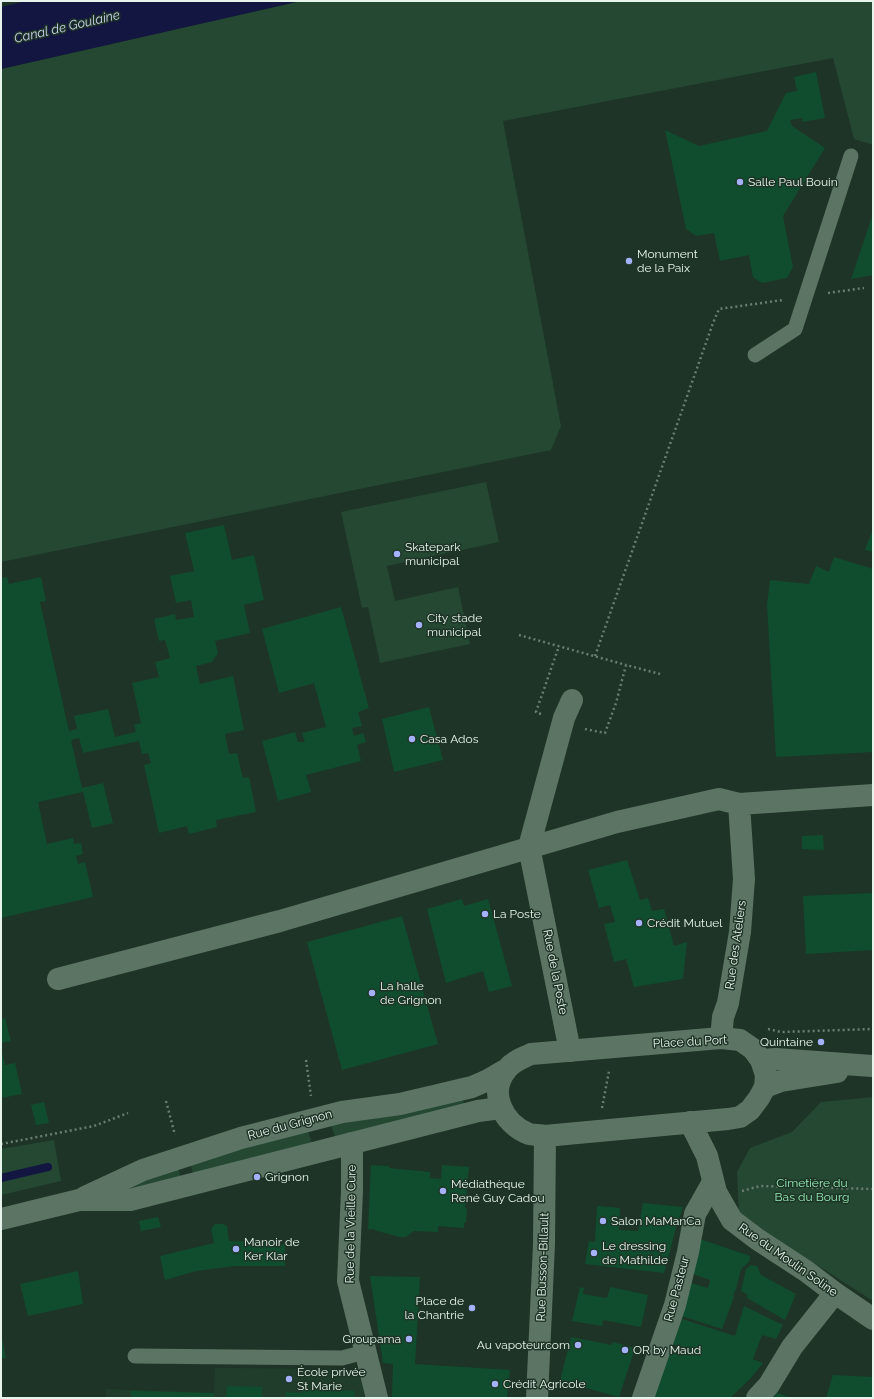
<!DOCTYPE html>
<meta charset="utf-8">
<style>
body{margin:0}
#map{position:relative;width:874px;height:1399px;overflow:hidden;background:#1e3426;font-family:Raleway,sans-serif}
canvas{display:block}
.frame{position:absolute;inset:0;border:2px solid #e7f4eb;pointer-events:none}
</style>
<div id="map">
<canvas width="874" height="1399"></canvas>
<div class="frame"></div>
</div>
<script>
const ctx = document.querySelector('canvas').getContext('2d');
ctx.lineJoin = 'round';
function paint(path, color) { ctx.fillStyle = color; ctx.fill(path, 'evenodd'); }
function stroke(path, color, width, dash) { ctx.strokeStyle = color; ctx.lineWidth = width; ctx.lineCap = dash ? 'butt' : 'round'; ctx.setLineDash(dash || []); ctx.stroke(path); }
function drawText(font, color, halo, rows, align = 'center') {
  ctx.font = font + ' Raleway,sans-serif'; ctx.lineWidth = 3; ctx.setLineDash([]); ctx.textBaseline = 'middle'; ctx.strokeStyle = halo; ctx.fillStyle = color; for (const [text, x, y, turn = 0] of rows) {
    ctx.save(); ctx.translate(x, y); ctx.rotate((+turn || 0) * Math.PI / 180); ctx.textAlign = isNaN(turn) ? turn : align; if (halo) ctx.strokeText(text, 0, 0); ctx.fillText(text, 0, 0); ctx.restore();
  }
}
paint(new Path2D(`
 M 215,1368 L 362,1369 L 367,1398 L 106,1398 L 106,1389 L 214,1393 Z`), '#203d2b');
paint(new Path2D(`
 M 301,1 L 873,1 L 873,145 L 854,139 L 833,58 L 503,121 L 561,426 L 551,450 L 1,562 L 1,69 Z
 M 486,482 L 499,542 L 387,566 L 395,601 L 458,587 L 470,644 L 380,663 L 368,607 L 362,608 L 341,512 Z
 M 461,1092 L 464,1105 L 450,1107 L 335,1137 L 331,1125 Z
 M 873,1097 L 873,1301 L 739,1215 L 737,1172 L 750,1148 L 792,1132 L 821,1102 Z
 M 308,1131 L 312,1144 L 194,1176 L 190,1163 Z
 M 54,1140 L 61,1181 L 1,1195 L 1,1149 Z
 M 178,1167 L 181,1179 L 122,1193 L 139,1179 Z`), '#244832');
paint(new Path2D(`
 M 26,1 L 301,1 L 1,69 L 1,7 Z`), '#141642');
stroke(new Path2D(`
 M 1,1178 L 48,1167`), '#141642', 8);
paint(new Path2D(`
 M 816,72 L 825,118 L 802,122 L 802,118 L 790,120 L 792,126 L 825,148 L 783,216 L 793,267 L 787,278 L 762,283 L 753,277 L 749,255 L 720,261 L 714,233 L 696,236 L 686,229 L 665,130 L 699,146 L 767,131 L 786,93 L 797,91 L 794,77 Z
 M 873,214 L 873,275 L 851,279 Z
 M 224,525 L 232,560 L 254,555 L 264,600 L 244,605 L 250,633 L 215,641 L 218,653 L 212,662 L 196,666 L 200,684 L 233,676 L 244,730 L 225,734 L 229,754 L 237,753 L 243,778 L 249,777 L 256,812 L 216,820 L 217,827 L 189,834 L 187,826 L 159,833 L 144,765 L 151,763 L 148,753 L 142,754 L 139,741 L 83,753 L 79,738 L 71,740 L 82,788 L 103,783 L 113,823 L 92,828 L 83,792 L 38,802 L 47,844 L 73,838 L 74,844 L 81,843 L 83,854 L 76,856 L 78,864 L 85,862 L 93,897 L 1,918 L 1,578 L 7,577 L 9,584 L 41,577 L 46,601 L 40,602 L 69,731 L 77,729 L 74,716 L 108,709 L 115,737 L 136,732 L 134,725 L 141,723 L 132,683 L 159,677 L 155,662 L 170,658 L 165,640 L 159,641 L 154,619 L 175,614 L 176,620 L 194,617 L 191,600 L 176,603 L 170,576 L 194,571 L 185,533 Z
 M 873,529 L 873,552 L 865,550 Z
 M 834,557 L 873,569 L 873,752 L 776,757 L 767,605 L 770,580 L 809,584 L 816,566 L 829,572 Z
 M 341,607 L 369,708 L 358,712 L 362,726 L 352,728 L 354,736 L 363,733 L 366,742 L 357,745 L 361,761 L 306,775 L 311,792 L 278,801 L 262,741 L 295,732 L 298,742 L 305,742 L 302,733 L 326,727 L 314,683 L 279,693 L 262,629 Z
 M 429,707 L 443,760 L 394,772 L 382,719 Z
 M 823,835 L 824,850 L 802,849 L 802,836 Z
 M 627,860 L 640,900 L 648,898 L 652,911 L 664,909 L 674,946 L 687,942 L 683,979 L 634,987 L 626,959 L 614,962 L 604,924 L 615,922 L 610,905 L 599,908 L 588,870 Z
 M 873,893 L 873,950 L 806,954 L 803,896 Z
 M 462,899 L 464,906 L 488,899 L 512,986 L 489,992 L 483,971 L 446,983 L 427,909 Z
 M 402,916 L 438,1044 L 342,1070 L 307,942 Z
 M 5,1018 L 11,1041 L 1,1043 L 1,1019 Z
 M 1,1048 L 5,1065 L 15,1063 L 22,1094 L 1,1098 Z
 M 44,1102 L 49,1123 L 36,1125 L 31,1105 Z
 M 371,1165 L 389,1166 L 389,1168 L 430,1172 L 430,1178 L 441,1179 L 442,1165 L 469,1167 L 465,1208 L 467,1208 L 466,1223 L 464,1223 L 464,1228 L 438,1226 L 438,1232 L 414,1231 L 406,1237 L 399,1237 L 374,1230 L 375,1229 L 368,1229 Z
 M 643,1203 L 683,1207 L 676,1228 L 664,1273 L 585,1264 L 589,1241 L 595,1242 L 597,1206 L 620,1208 L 619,1230 L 638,1231 Z
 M 158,1217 L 161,1227 L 141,1231 L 139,1221 Z
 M 215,1224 L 223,1224 L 227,1226 L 229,1241 L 272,1242 L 285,1245 L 285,1266 L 235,1266 L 196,1271 L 165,1280 L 160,1256 L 214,1243 L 211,1229 Z
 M 700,1239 L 750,1256 L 749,1262 L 741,1269 L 736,1289 L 733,1295 L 734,1295 L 733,1300 L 722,1329 L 678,1315 L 688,1282 L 708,1288 L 710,1280 L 690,1273 Z
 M 751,1265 L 757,1266 L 761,1275 L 796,1294 L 785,1320 L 747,1298 L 748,1295 L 741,1291 L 746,1269 Z
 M 78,1271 L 83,1304 L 28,1316 L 20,1284 Z
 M 370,1276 L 420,1277 L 415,1364 L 510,1370 L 507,1398 L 392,1398 L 393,1364 L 383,1363 Z
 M 580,1287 L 584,1288 L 583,1294 L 607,1298 L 610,1287 L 648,1295 L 641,1327 L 603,1320 L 602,1326 L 572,1321 Z
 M 744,1306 L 783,1325 L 776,1339 L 762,1335 L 753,1359 L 763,1363 L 750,1379 L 730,1398 L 651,1398 L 666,1351 L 682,1356 L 685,1348 L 668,1343 L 676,1317 L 735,1336 Z
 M 1,1333 L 6,1358 L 1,1359 Z
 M 571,1337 L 612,1345 L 613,1342 L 635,1348 L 619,1397 L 560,1381 Z
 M 833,1375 L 873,1377 L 873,1398 L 826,1398 Z
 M 227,1386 L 262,1387 L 262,1398 L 226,1398 Z
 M 303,1390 L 354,1391 L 354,1398 L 286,1398 L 286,1392 L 302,1393 Z
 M 131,1391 L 214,1393 L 214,1398 L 131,1398 Z
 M 777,1393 L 792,1398 L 773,1398 Z`), '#104d2e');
stroke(new Path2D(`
 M 828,293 L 864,288
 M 519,635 L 626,665
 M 595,656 L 713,323 L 719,309 L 783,300
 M 541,714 L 536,712 L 559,646
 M 585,729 L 605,733 L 616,703 L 626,665 L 660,674
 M 768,1029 L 781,1032 L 873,1029
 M 306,1060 L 311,1096
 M 166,1101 L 175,1135
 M 602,1108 L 609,1071
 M 1,1144 L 94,1126 L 128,1113
 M 742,1191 L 760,1186 L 873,1189`), '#6b7d71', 2.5, [2, 3]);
stroke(new Path2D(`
 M 755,355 L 795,329 L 851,156
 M 135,1356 L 342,1358 L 365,1352`), '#5c7464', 15);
stroke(new Path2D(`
 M 58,979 L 280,921 L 617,822 L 719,799 L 739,804 L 873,795
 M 721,1038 L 723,1017 L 728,1003 L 740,932 L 744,879 L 739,804
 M 570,1051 L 529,847 L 564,718 L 572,700
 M 352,1143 L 352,1191 L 348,1281 L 377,1398
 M 643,1398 L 675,1305 L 688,1252 L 695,1214 L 713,1182
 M 757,1398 L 769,1385 L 792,1347 L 835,1293`), '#5c7464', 22);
stroke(new Path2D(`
 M 721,1038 L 740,1040 L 753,1049 L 761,1060 L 766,1075 L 765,1087 L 759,1098 L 750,1110 L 740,1117 L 728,1119 L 545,1136 C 540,1135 534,1135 529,1134 C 503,1124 487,1092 507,1069 C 513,1061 523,1058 531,1054 Z
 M 761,1060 L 776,1059 L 872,1066
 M 765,1087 L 781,1081 L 837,1072
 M 690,1122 L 707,1156 L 716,1192 L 732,1220 L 757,1239 L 806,1271 L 835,1293 L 873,1319
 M 85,1197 L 143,1170 L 241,1138 L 342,1112 L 400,1104 L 472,1087 L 488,1080 L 507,1069
 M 1,1219 L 79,1200 L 130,1200 L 478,1111 L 501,1108
 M 537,1398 L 544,1244 L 545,1136`), '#5c7464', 22);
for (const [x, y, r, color] of [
 [740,182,4,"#a4b2fc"],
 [629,261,4,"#a4b2fc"],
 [397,554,4,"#a4b2fc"],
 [419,625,4,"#a4b2fc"],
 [412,739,4,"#a4b2fc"],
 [485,914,4,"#a4b2fc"],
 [639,923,4,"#a4b2fc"],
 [372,993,4,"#a4b2fc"],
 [821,1042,4,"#a4b2fc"],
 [257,1177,4,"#a4b2fc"],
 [443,1191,4,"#a4b2fc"],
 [603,1221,4,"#a4b2fc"],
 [236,1249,4,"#a4b2fc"],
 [594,1253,4,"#a4b2fc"],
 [472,1308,4,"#a4b2fc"],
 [409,1339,4,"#a4b2fc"],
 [578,1345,4,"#a4b2fc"],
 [625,1350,4,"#a4b2fc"],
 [289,1379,4,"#a4b2fc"],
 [495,1384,4,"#a4b2fc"]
]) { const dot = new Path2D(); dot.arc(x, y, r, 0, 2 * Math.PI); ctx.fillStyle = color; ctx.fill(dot); stroke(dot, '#1e3426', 1.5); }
drawText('12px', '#e7f4eb', '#1e3426', [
 ["Salle Paul Bouin",748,182],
 ["Monument",637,254],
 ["de la Paix",637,268],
 ["Skatepark",405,547],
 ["municipal",405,561],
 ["City stade",427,618],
 ["municipal",427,632],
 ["Casa Ados",420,739],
 ["La Poste",493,914],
 ["Crédit Mutuel",647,923],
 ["La halle",380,986],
 ["de Grignon",380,1000],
 ["Quintaine",813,1042,"right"],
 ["Grignon",265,1177],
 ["Médiathèque",451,1184],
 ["René Guy Cadou",451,1198],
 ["Salon MaManCa",611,1221],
 ["Manoir de",244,1242],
 ["Ker Klar",244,1256],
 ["Le dressing",602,1246],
 ["de Mathilde",602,1260],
 ["Place de",464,1301,"right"],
 ["la Chantrie",464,1315,"right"],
 ["Groupama",401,1339,"right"],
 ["Au vapoteur.com",570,1345,"right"],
 ["OR by Maud",633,1350],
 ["École privée",297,1372],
 ["St Marie",297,1386],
 ["Crédit Agricole",503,1384]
], 'left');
drawText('12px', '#e7f4eb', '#1e3426', [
 ["Rue des Ateliers",736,945,-82],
 ["Rue de la Poste",555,972,79],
 ["Place du Port",690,1042,-3],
 ["Rue du Grignon",290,1125,-15],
 ["Rue de la Vieille Cure",351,1224,-89],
 ["Rue du Moulin Soline",788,1260,35],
 ["Rue Busson-Billault",543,1267,-88],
 ["Rue Pasteur",677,1289,-75]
]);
drawText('12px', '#94eab4', '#1e3426', [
 ["Cimetière du",812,1183],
 ["Bas du Bourg",812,1197]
]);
drawText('italic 13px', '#cad1f1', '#1e3426', [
 ["Canal de Goulaine",67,27,-13]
]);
</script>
